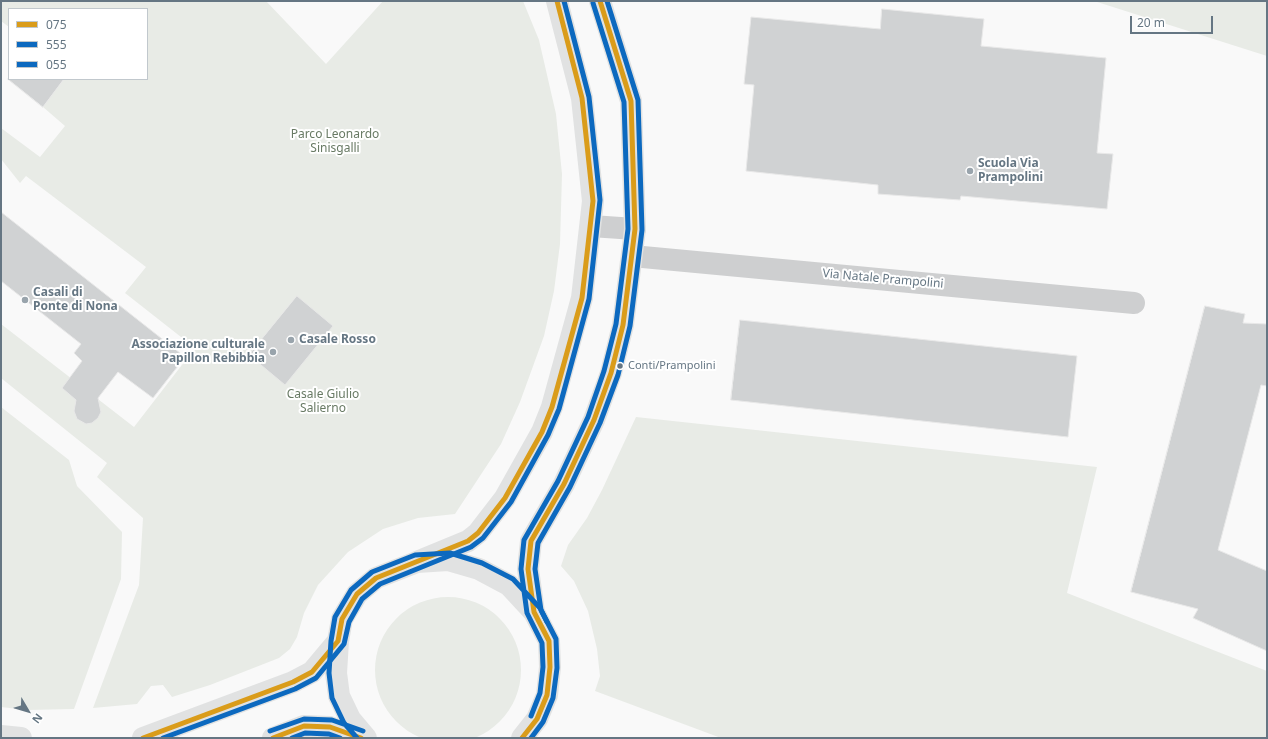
<!DOCTYPE html>
<style>
body{margin:0}
#map{position:relative;width:1268px;height:739px;overflow:hidden;background:#f9f9f9;font-family:"Noto Sans",sans-serif}
canvas{display:block}
.frame{position:absolute;inset:0;border:2px solid #657683;pointer-events:none}
.legend{position:absolute;left:8px;top:8px;width:140px;height:72px;box-sizing:border-box;background:#fff;border:1px solid #c1c8cd;margin:0;padding:5px 7px;list-style:none;font-size:12px;color:#657683}
.legend li{display:flex;align-items:center;gap:8px;height:20px}
.legend b{width:20px;border:1px solid #c1c8cd}
.north{position:absolute;left:8px;top:691px;width:40px;height:40px;-webkit-text-stroke:3px #fff;paint-order:stroke;rotate:128deg;font-size:11px;font-weight:700;line-height:16px;text-align:center;color:#657683}
.north::after{content:'';display:block;margin:auto;width:14px;height:18px;background:#657683;clip-path:polygon(50% 0,100% 100%,50% 72%,0 100%)}
.scale{position:absolute;left:1130px;top:16px;width:83px;height:18px;box-sizing:border-box;border:2px solid #657683;border-top:0;padding-left:5px;font-size:12px;line-height:14px;white-space:nowrap;color:#657683;-webkit-text-stroke:3px #fff;paint-order:stroke}
</style>
<div id="map">
<canvas width="1268" height="739"></canvas>
<div class="frame"></div>
<ul class="legend">
<li><b style="height:5px;background:#da9c1a"></b>075</li>
<li><b style="height:5px;background:#0c69bf"></b>555</li>
<li><b style="height:5px;background:#0c69bf"></b>055</li>
</ul>
<div class="north">N</div>
<div class="scale">20 m</div>
</div>
<script>
const ctx = document.querySelector('canvas').getContext('2d');
ctx.lineJoin = 'round';
function paint(path, color) { ctx.fillStyle = color; ctx.fill(path, 'evenodd'); }
function stroke(path, color, width, dash) { ctx.strokeStyle = color; ctx.lineWidth = width; ctx.lineCap = dash ? 'butt' : 'round'; ctx.setLineDash(dash || []); ctx.stroke(path); }
function drawText(font, color, halo, rows, align = 'center') {
  ctx.font = font + ' "Noto Sans",sans-serif'; ctx.lineWidth = 4; ctx.setLineDash([]); ctx.textBaseline = 'middle'; ctx.strokeStyle = halo; ctx.fillStyle = color; for (const [text, x, y, turn = 0] of rows) {
    ctx.save(); ctx.translate(x, y); ctx.rotate((+turn || 0) * Math.PI / 180); ctx.textAlign = isNaN(turn) ? turn : align; if (halo) ctx.strokeText(text, 0, 0); ctx.fillText(text, 0, 0); ctx.restore();
  }
}
paint(new Path2D(`
 M 1,1 L 266,1 L 326,64 L 383,1 L 523,1 L 539,40 L 556,114 L 562,174 L 560,244 L 554,291 L 544,336 L 520,402 L 501,444 L 455,514 L 418,518 L 383,529 L 348,552 L 318,585 L 304,613 L 297,637 L 290,649 L 279,658 L 210,685 L 172,697 L 163,685 L 151,686 L 137,704 L 93,708 L 139,585 L 143,518 L 97,477 L 107,463 L 1,378 L 1,324 L 134,427 L 195,348 L 125,293 L 146,267 L 26,176 L 20,183 L 1,159 L 1,128 L 40,157 L 65,126 L 43,107 L 64,79 L 147,79 L 147,9 L 9,9 L 9,27 L 1,21 Z
 M 1094,1 L 1267,1 L 1267,56 Z
 M 1,407 L 69,460 L 77,486 L 122,532 L 121,579 L 74,709 L 27,710 L 1,707 Z
 M 636,417 L 1097,467 L 1067,593 L 1267,671 L 1267,738 L 721,738 L 595,691 L 600,676 L 597,649 L 588,611 L 574,581 L 561,566 L 568,545 L 587,518 L 602,490 Z
 M375 670a73 73 0 1 1 146 0a73 73 0 1 1-146 0Z`), '#e8ebe6');
const building = new Path2D(`
 M 882,9 L 984,19 L 981,46 L 1106,58 L 1097,153 L 1113,154 L 1107,209 L 961,196 L 960,200 L 878,194 L 878,185 L 746,171 L 754,85 L 744,84 L 751,17 L 880,29 Z
 M 8,79 L 64,79 L 43,107 Z
 M 1,212 L 185,357 L 153,398 L 118,372 L 98,398 L 101,412 L 98,418 L 92,423 L 86,424 L 77,419 L 74,411 L 76,400 L 62,388 L 82,361 L 74,353 L 81,344 L 1,281 Z
 M 297,296 L 333,326 L 285,385 L 249,355 Z
 M 1205,306 L 1245,314 L 1243,323 L 1267,324 L 1267,386 L 1261,385 L 1218,550 L 1267,571 L 1267,651 L 1193,618 L 1198,609 L 1131,592 Z
 M 740,320 L 1077,356 L 1068,437 L 731,400 Z`);
paint(building, '#d0d2d3');
stroke(building, '#e8e8e8', 1);
stroke(new Path2D(`
 M 591,226 L 635,229
 M 632,256 L 1134,303`), '#cecfd0', 22);
stroke(new Path2D(`
 M 417,562 L 468,541 L 478,533 L 505,498 L 542,432 L 552,407 L 582,298 L 593,201 L 582,98 L 557,1
 M 534,612 L 528,569 L 531,541 L 564,484 L 594,420 L 611,373 L 623,325 L 635,229 L 631,101 L 600,1
 M 1,736 L 21,738
 M 143,738 L 293,682 L 312,672 L 338,641
 M 273,738 L 304,726 L 330,727 L 361,738
 M 366,738 L 350,719 L 339,696 L 336,673 L 338,641 L 342,619 L 357,594 L 376,578 L 417,562 L 448,560 L 479,569 L 509,585 L 534,612 L 549,641 L 550,667 L 547,695 L 537,719 L 522,738`), '#e1e2e2', 22);
stroke(new Path2D(`
 M 143,738 L 293,682 L 312,672 L 338,641 L 342,619 L 357,594 L 376,578 L 468,541 L 478,533 L 505,498 L 542,432 L 552,407 L 582,298 L 593,201 L 582,98 L 557,1
 M 273,738 L 304,726 L 330,727 L 361,738
 M 522,738 L 537,719 L 547,695 L 550,667 L 549,641 L 534,612 L 528,569 L 531,541 L 564,484 L 594,420 L 611,373 L 623,325 L 635,229 L 631,101 L 600,1`), '#da9c1a', 5);
stroke(new Path2D(`
 M 163,738 L 295,689 L 316,678 L 344,644 L 349,622 L 362,599 L 380,584 L 471,547 L 483,538 L 511,502 L 548,435 L 559,409 L 589,299 L 600,200 L 589,97 L 564,1
 M 292,738 L 305,733 L 329,734 L 340,738
 M 531,738 L 543,722 L 553,698 L 557,668 L 556,639 L 541,610 L 535,569 L 538,543 L 570,487 L 600,423 L 618,375 L 630,326 L 642,230 L 638,100 L 607,1`), '#0c69bf', 5);
stroke(new Path2D(`
 M 531,716 L 540,693 L 543,667 L 542,643 L 527,613 L 521,569 L 524,540 L 558,481 L 588,417 L 604,371 L 616,324 L 628,229 L 624,102 L 593,3
 M 270,731 L 304,719 L 332,720 L 363,731
 M 357,738 L 344,723 L 332,698 L 329,673 L 331,641 L 335,617 L 351,590 L 372,572 L 415,555 L 450,553 L 482,563 L 513,579 L 540,608 L 547,622`), '#0c69bf', 5);
for (const [x, y, r, color] of [
 [970,171,4,"#99a4ac"],
 [25,300,4,"#99a4ac"],
 [291,340,4,"#99a4ac"],
 [273,352,4,"#99a4ac"],
 [620,366,3.5,"#657683"]
]) { const dot = new Path2D(); dot.arc(x, y, r, 0, 2 * Math.PI); ctx.fillStyle = color; ctx.fill(dot); stroke(dot, '#fff', 1.5); }
drawText('11px', '#657683', '#fff', [
 ["Conti/Prampolini",628,366]
], 'left');
drawText('12px', '#687a64', '#fff', [
 ["Parco Leonardo",335,135],
 ["Sinisgalli",335,149],
 ["Casale Giulio",323,395],
 ["Salierno",323,409]
]);
drawText('bold 12px', '#657683', '#fff', [
 ["Scuola Via",978,164],
 ["Prampolini",978,178],
 ["Casali di",33,293],
 ["Ponte di Nona",33,307],
 ["Casale Rosso",299,340],
 ["Associazione culturale",265,345,"right"],
 ["Papillon Rebibbia",265,359,"right"]
], 'left');
drawText('12px', '#657683', '#fff', [
 ["Via Natale Prampolini",883,279,5]
]);
</script>
